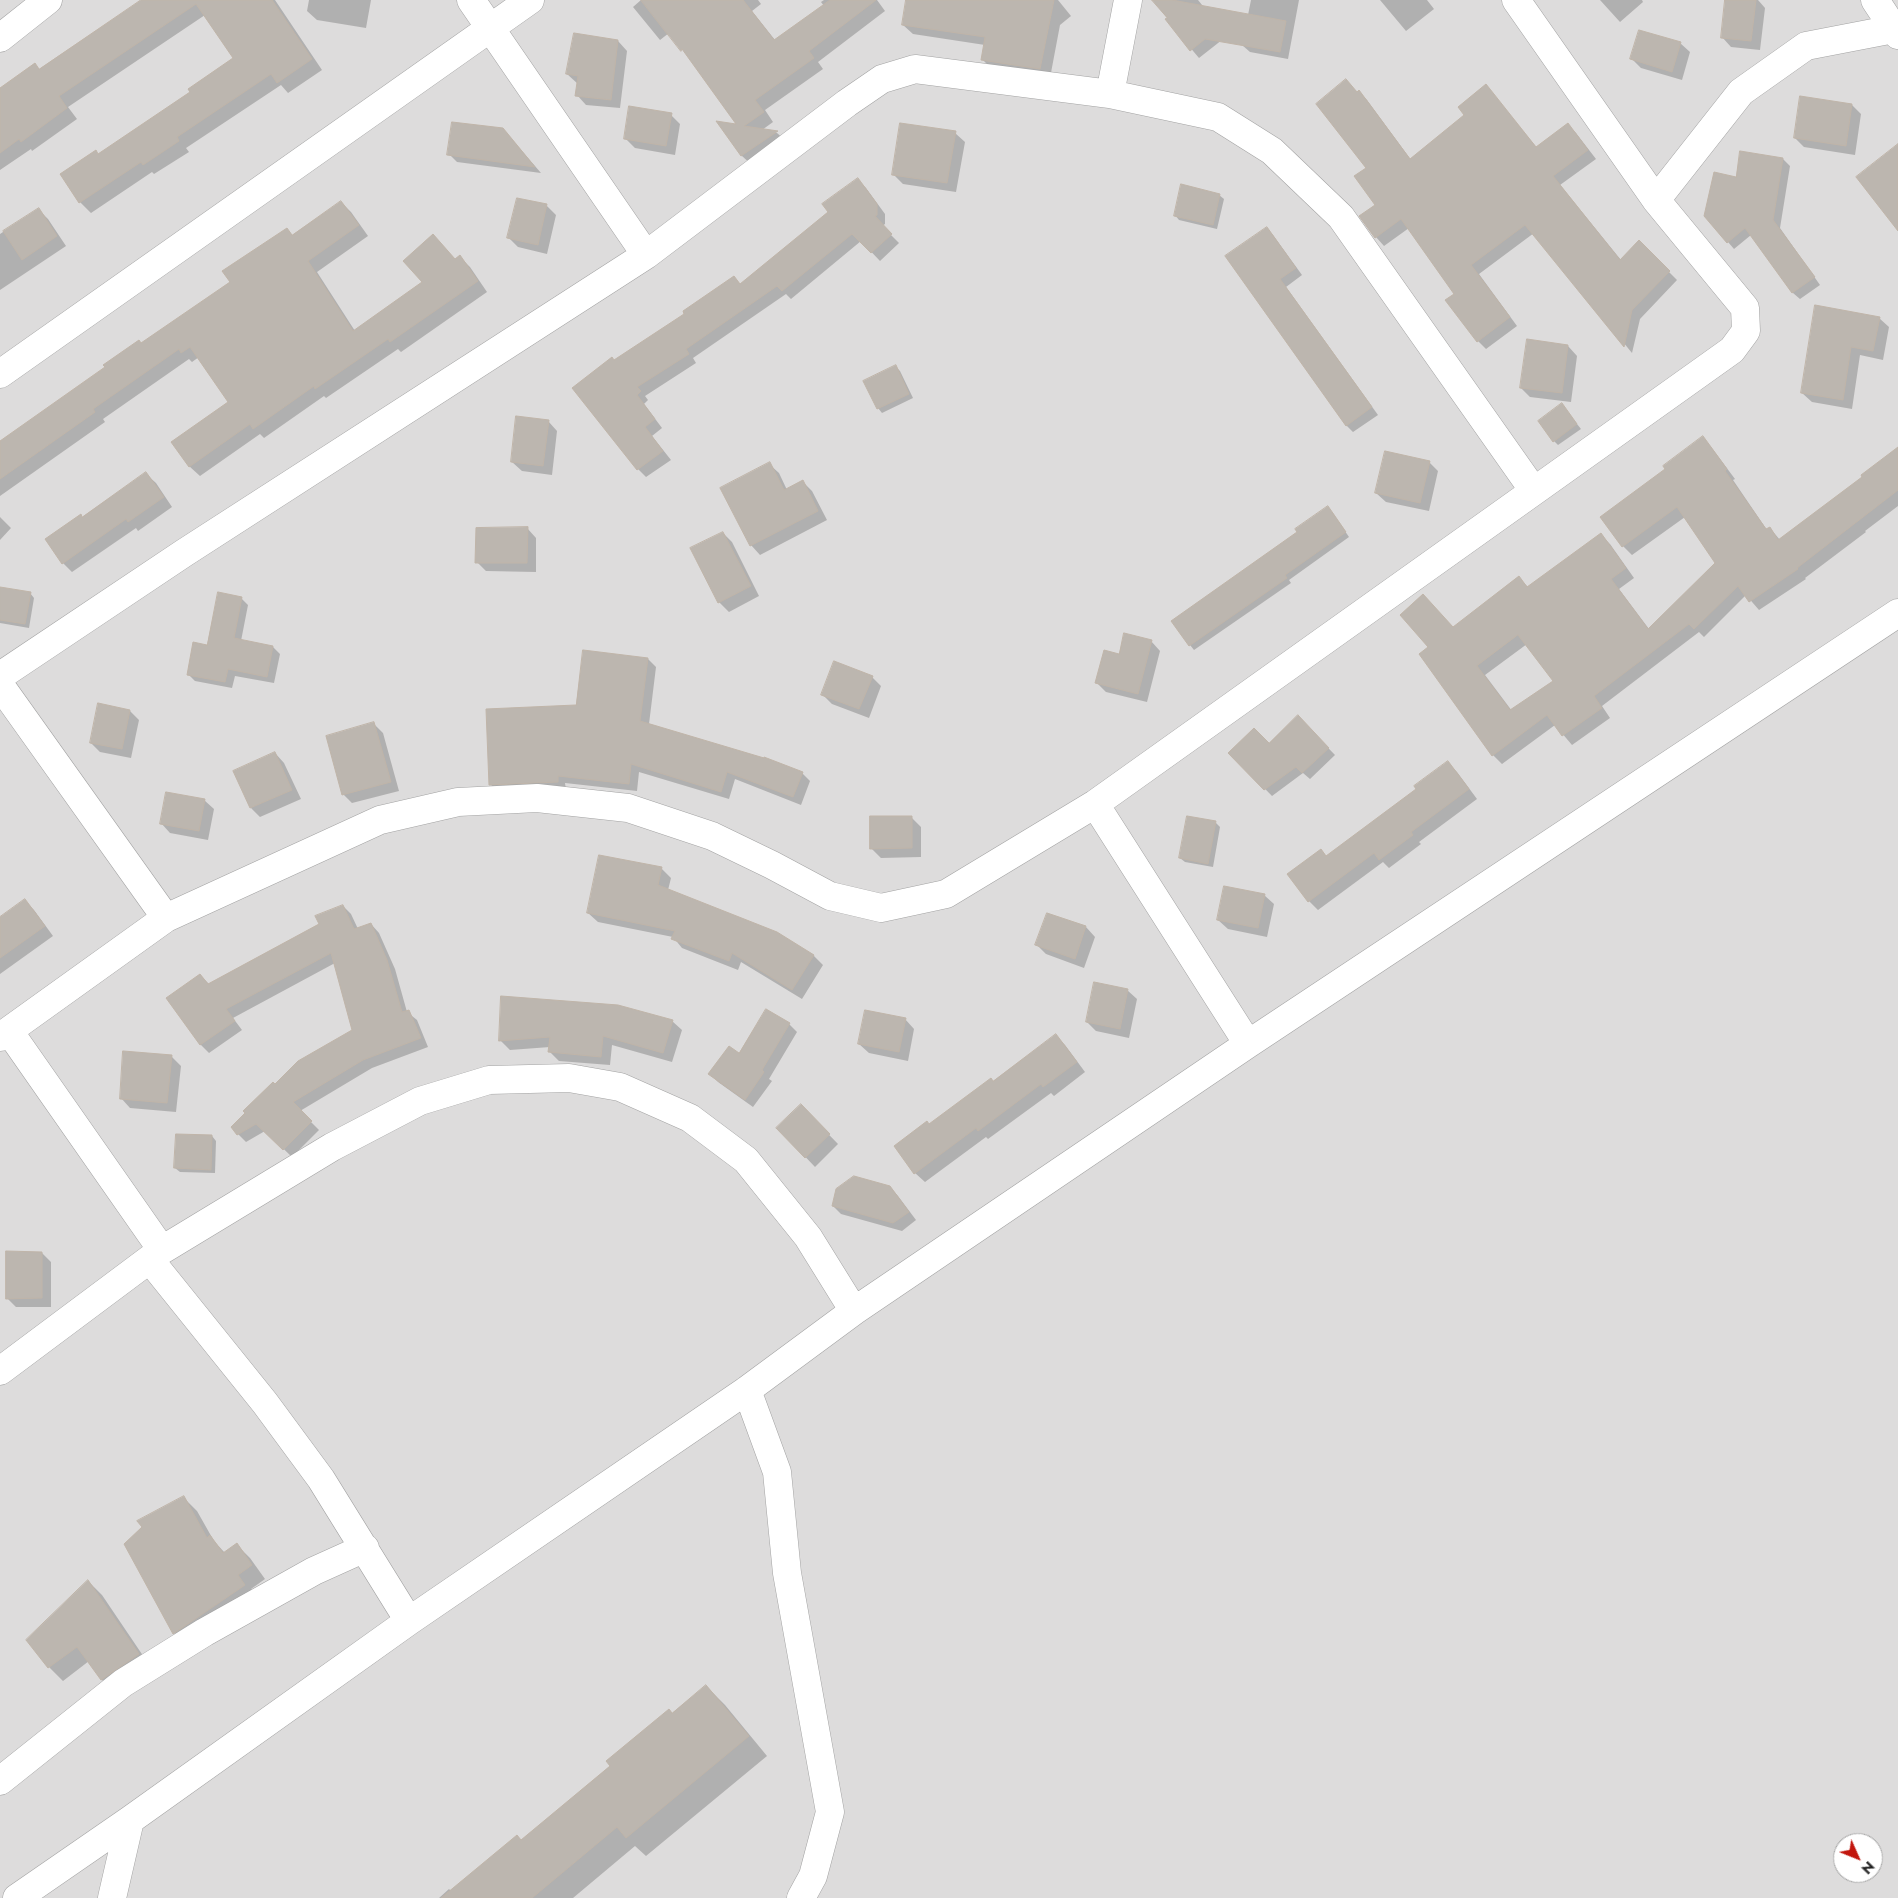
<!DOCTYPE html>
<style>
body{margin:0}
#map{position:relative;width:1898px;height:1898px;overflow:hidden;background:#efede6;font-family:Jost,sans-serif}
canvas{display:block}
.north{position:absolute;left:1833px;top:1833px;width:50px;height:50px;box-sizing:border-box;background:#fff;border:1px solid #a5a5a5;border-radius:50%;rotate:134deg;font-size:14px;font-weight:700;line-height:20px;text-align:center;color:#1f1f1f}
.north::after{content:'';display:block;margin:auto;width:18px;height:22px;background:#c2160d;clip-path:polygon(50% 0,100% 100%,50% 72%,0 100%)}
</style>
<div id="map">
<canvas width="1898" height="1898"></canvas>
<div class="north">N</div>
</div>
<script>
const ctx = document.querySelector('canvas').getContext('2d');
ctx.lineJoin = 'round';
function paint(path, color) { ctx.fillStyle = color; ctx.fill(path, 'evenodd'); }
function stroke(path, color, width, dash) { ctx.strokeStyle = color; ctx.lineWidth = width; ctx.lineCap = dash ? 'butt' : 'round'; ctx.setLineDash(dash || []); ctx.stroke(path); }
paint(new Path2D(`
 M 0,0 L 1898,0 L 1898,1898 L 0,1898 ZM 1843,1843 L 1873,1843 L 1873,1873 L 1843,1873 Z`), '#dddcdc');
paint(new Path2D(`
 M 143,0 L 275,0 L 322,70 L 288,93 L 281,85 L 186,148 L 189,152 L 154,174 L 152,172 L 91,213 L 80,202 L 99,155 L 192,92 L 235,58 L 205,15 L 68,107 L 77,119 L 32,151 L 31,149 L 0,170 L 0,90 L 34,64 L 40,70 Z
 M 309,0 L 371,0 L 366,28 L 317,20 L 307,11 Z
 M 641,0 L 758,0 L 761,4 L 752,11 L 775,40 L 824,6 L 821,2 L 824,0 L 877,0 L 885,11 L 818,62 L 823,69 L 765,110 L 773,122 L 762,130 L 777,133 L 787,142 L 753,166 L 742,156 L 719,123 L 738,126 L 692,60 L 669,33 L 660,40 L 633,7 Z
 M 907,0 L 1058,0 L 1071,16 L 1060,25 L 1050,78 L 991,68 L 982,59 L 985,45 L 913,34 L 903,25 Z
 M 1154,0 L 1198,0 L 1227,36 L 1199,58 L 1166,19 L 1168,18 Z
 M 1251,0 L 1299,0 L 1288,59 L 1250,52 L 1242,45 Z
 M 1380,0 L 1427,0 L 1434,9 L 1406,31 Z
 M 1600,0 L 1642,0 L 1643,2 L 1620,22 Z
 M 1726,0 L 1758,0 L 1765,8 L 1760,50 L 1731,47 L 1722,37 Z
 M 575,34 L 618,41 L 627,51 L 620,108 L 586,105 L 577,95 L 578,84 L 567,74 Z
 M 1680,43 L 1690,52 L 1682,80 L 1641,68 L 1632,59 Z
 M 1486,86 L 1537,148 L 1568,125 L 1576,133 L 1596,159 L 1560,185 L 1621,260 L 1639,242 L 1677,280 L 1640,319 L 1632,353 L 1534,233 L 1479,274 L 1517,326 L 1486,349 L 1478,341 L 1455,294 L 1409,228 L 1384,246 L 1376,237 L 1376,205 L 1368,168 L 1358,93 L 1359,92 L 1367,100 L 1411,160 L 1466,116 Z
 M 1852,105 L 1861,114 L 1855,155 L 1804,147 L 1795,138 Z
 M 671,115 L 680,124 L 675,155 L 635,148 L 625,138 Z
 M 503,129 L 541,173 L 457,162 L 449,154 Z
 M 955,133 L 965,142 L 956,192 L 903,184 L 893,174 Z
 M 1783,159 L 1790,166 L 1780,228 L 1820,285 L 1800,299 L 1793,293 L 1751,235 L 1734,249 L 1705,215 L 1737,178 Z
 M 858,180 L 866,188 L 885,214 L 885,224 L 882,226 L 899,243 L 880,261 L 861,241 L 791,299 L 786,294 L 693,358 L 696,363 L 645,396 L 648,400 L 644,404 L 662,428 L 652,436 L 671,460 L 646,477 L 638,469 L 614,361 L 686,314 L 734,278 L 741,285 L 829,212 Z
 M 1219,195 L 1224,199 L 1217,229 L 1179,220 L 1175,215 Z
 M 341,202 L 351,212 L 368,236 L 317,272 L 355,331 L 460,257 L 470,267 L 487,292 L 401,352 L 398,349 L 326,398 L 324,396 L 264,438 L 260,434 L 200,476 L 189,466 L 230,402 L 199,357 L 192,362 L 189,359 L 103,419 L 105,422 L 0,496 L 0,442 L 231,282 L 287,230 L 293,236 Z
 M 546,205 L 556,215 L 547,254 L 518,247 L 509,238 Z
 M 38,209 L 48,219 L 66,246 L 0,290 L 0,234 Z
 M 1266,228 L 1273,235 L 1302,275 L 1286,287 L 1378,415 L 1353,432 L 1346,425 L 1227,257 Z
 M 1879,318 L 1889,327 L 1883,360 L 1860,355 L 1852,409 L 1812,402 L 1802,393 Z
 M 1568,346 L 1577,356 L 1571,402 L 1530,397 L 1521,388 Z
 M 896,367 L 900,371 L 913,398 L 882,413 L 878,408 Z
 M 1562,405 L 1581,429 L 1558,445 L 1554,441 Z
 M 548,421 L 557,431 L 552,475 L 522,471 L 512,462 Z
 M 1702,438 L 1711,447 L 1735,479 L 1733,480 L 1767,530 L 1770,528 L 1780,540 L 1898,455 L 1898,506 L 1865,531 L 1866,532 L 1805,578 L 1806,579 L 1759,610 L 1746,595 L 1704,637 L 1699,632 L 1602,706 L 1610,718 L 1572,745 L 1555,725 L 1502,764 L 1493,755 L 1421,654 L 1518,577 L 1528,587 L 1601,535 L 1610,544 L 1634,578 L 1619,589 L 1649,629 L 1717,563 L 1685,517 L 1632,555 L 1623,546 L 1602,517 L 1667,469 ZM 1527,644 L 1555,681 L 1512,711 L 1485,675 Z
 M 1429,462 L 1438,471 L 1429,511 L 1386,502 L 1376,493 Z
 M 769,464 L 779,473 L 787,490 L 803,482 L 812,491 L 827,520 L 760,555 L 751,545 Z
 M 146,474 L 156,483 L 172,507 L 138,531 L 136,528 L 72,572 L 63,563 Z
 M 1332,512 L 1349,537 L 1289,580 L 1291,583 L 1194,650 L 1190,645 Z
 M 0,517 L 11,528 L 0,540 Z
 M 527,528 L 536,538 L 536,572 L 486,571 L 477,562 Z
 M 723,533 L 732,542 L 759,596 L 729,612 L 719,602 Z
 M 0,588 L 30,593 L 34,598 L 29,628 L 0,623 Z
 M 241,598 L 248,605 L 241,641 L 273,647 L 280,654 L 274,683 L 235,676 L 232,688 L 195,681 L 188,674 Z
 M 1151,641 L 1160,651 L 1147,702 L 1106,692 L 1097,683 L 1120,655 Z
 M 648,659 L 656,667 L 649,724 L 802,773 L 810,781 L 801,805 L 735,779 L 729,799 L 639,772 L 637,791 L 565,783 L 566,790 L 499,792 L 490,784 L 577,707 Z
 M 872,677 L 881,686 L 869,718 L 832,704 L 822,694 Z
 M 130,711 L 139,720 L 131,758 L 100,752 L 91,743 Z
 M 1298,717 L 1335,755 L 1310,779 L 1303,773 L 1272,796 L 1230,753 L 1269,744 Z
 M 374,724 L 383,733 L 399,791 L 352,803 L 343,794 Z
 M 275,753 L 284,763 L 301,799 L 260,817 L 251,808 L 234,771 Z
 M 1448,763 L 1457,772 L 1477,799 L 1419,842 L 1421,844 L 1389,868 L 1383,862 L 1318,910 L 1309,901 L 1321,850 L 1327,857 L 1418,789 Z
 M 204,800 L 214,809 L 208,840 L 170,833 L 161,823 Z
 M 911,817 L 921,827 L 921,857 L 881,858 L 871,848 Z
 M 1188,818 L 1216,823 L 1220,827 L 1213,867 L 1185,862 L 1180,858 Z
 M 661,868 L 671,878 L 668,890 L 814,956 L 823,965 L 802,999 L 741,962 L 738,970 L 682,948 L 673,937 L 598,922 L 588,913 Z
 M 1264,895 L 1274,904 L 1267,937 L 1228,929 L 1218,920 Z
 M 25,901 L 34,910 L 53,936 L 0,974 L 0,919 Z
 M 343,906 L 351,914 L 358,929 L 371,924 L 379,933 L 395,969 L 407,1012 L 417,1020 L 428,1047 L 372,1068 L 300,1111 L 319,1130 L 292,1157 L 265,1131 L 246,1142 L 238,1134 L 275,1085 L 354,1031 L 335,963 L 233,1018 L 242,1030 L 209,1053 L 201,1045 L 168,999 L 200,975 L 209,984 L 320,924 Z
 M 1086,927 L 1095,937 L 1084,968 L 1046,954 L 1037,945 Z
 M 1127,990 L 1137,999 L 1129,1038 L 1096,1031 L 1087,1022 Z
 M 766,1011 L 789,1024 L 797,1032 L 769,1079 L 772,1081 L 753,1107 L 718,1082 L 710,1074 L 739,1055 Z
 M 905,1019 L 914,1029 L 908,1061 L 869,1053 L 859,1044 Z
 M 672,1021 L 682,1030 L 672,1062 L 612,1045 L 610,1065 L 559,1061 L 550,1052 L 550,1047 L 510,1050 L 500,1040 Z
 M 1056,1036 L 1065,1045 L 1085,1072 L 1054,1096 L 1051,1093 L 988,1139 L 986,1137 L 925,1182 L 915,1173 L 896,1147 L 994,1083 Z
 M 171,1056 L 181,1066 L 176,1112 L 130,1108 L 121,1098 Z
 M 801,1106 L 838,1144 L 815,1167 L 778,1128 Z
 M 212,1136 L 216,1141 L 215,1173 L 180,1172 L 175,1168 Z
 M 890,1187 L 898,1196 L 916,1220 L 902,1231 L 841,1214 L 833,1206 Z
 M 42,1253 L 51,1262 L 51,1307 L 16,1307 L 7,1298 Z
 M 183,1497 L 197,1511 L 214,1541 L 225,1553 L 237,1545 L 250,1558 L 265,1579 L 251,1589 L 257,1599 L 187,1646 L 174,1633 Z
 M 88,1581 L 102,1595 L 152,1669 L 116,1693 L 102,1680 L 89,1661 L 63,1681 L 49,1667 Z
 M 706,1686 L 725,1705 L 767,1756 L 646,1856 L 635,1846 L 573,1898 L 439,1898 L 449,1889 L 451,1891 L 521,1841 Z`), '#0003');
const building = new Path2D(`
 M 141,0 L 272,0 L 312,59 L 277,83 L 271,74 L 177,137 L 179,141 L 143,165 L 141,162 L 79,203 L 60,174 L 96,150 L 98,154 L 190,92 L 188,89 L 233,58 L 196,4 L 59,96 L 67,108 L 21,142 L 19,139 L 0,153 L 0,88 L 35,63 L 39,69 Z
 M 641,0 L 743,0 L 774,40 L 830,0 L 876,0 L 809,51 L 814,58 L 755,100 L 764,112 L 744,126 L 778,131 L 741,156 L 716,121 L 736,124 L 682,49 L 681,51 Z
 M 906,0 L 1054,0 L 1040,69 L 981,60 L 985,37 L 902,25 Z
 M 1152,0 L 1172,0 L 1286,21 L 1280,52 L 1205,39 L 1190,51 L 1165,19 L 1167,18 Z
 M 1725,0 L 1756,0 L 1751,41 L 1721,38 Z
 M 1639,30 L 1681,42 L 1672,72 L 1630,59 Z
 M 574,33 L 618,40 L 611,100 L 575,96 L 578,76 L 566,74 Z
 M 1346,79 L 1357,92 L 1359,90 L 1410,159 L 1464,115 L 1458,107 L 1486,84 L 1536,147 L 1568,123 L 1588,150 L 1553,176 L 1620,260 L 1639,240 L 1670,271 L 1632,310 L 1624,347 L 1525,225 L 1471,265 L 1510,317 L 1477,342 L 1445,300 L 1454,294 L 1401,219 L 1375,238 L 1359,216 L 1375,205 L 1354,176 L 1366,168 L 1316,104 Z
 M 1800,96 L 1852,104 L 1846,146 L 1794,138 Z
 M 629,106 L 672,113 L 666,146 L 624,139 Z
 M 452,122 L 503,128 L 535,167 L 447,155 Z
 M 900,123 L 956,131 L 947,183 L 892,175 Z
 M 1898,144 L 1898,231 L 1856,177 Z
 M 1740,151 L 1783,158 L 1773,220 L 1815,277 L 1792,293 L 1745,228 L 1727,243 L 1704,216 L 1714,172 L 1736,177 Z
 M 858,178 L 877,204 L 877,215 L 875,216 L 892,234 L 871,253 L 852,234 L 782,291 L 777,286 L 686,349 L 689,354 L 637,387 L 641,391 L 637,395 L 655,419 L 645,427 L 663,451 L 637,470 L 572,388 L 612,357 L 614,360 L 684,314 L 683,311 L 734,276 L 740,284 L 828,212 L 822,204 Z
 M 1181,184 L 1220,194 L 1213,225 L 1174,216 Z
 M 517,198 L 547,204 L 538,245 L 507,238 Z
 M 341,201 L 359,225 L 308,261 L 353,331 L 422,282 L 403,261 L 433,234 L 455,259 L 460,255 L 478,281 L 390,342 L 388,339 L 315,389 L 314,386 L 253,429 L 250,424 L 189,467 L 171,442 L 228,402 L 190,347 L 181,353 L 179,349 L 93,409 L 95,412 L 0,479 L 0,441 L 105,367 L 103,365 L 139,340 L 141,343 L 230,282 L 222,271 L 287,228 L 292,235 Z
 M 39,208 L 57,236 L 22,260 L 3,231 Z
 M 1267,227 L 1296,268 L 1280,279 L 1372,407 L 1346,426 L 1225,256 Z
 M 1815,305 L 1880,317 L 1873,351 L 1851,347 L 1843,400 L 1801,393 Z
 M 1527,339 L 1568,345 L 1562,393 L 1520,388 Z
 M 896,365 L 909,394 L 877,409 L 863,381 Z
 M 1562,403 L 1577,424 L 1553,442 L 1538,421 Z
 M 516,416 L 549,420 L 543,466 L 511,462 Z
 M 1703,436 L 1727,469 L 1725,471 L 1766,529 L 1770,527 L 1778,540 L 1862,477 L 1861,475 L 1898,447 L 1898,490 L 1797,568 L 1798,569 L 1749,602 L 1738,586 L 1694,629 L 1689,624 L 1594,696 L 1602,708 L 1562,736 L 1547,715 L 1492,756 L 1419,654 L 1428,647 L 1400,615 L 1423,594 L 1453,627 L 1519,576 L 1527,587 L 1601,533 L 1626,568 L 1611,579 L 1648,629 L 1715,563 L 1677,507 L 1622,547 L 1600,517 L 1665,469 L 1663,466 ZM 1518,635 L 1553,681 L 1510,710 L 1477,666 Z
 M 1385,451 L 1430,461 L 1420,503 L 1375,493 Z
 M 770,462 L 784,490 L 803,480 L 818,511 L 750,546 L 720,488 Z
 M 146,472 L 164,497 L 128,522 L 126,519 L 62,564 L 45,539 L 81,514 L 82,517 Z
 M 1328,506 L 1346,532 L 1285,575 L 1287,578 L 1189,646 L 1171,621 L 1297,532 L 1295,529 Z
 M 528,527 L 527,563 L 475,563 L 476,528 Z
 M 723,532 L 751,586 L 718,603 L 690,548 Z
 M 0,587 L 31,592 L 25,624 L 0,620 Z
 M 218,592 L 242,597 L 234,638 L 273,646 L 267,677 L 228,669 L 225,682 L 187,675 L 193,642 L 207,645 Z
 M 1124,633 L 1152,640 L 1138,694 L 1095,683 L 1104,650 L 1119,654 Z
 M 583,650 L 648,658 L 640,721 L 764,758 L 764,757 L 803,772 L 793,797 L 727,772 L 721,792 L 631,764 L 629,784 L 558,776 L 558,782 L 489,785 L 486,709 L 576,705 Z
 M 834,661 L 873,676 L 859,709 L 821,695 Z
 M 98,703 L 130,710 L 122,749 L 90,743 Z
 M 1298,715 L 1329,748 L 1302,773 L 1296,767 L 1264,790 L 1228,753 L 1254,728 L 1269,743 Z
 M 374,722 L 391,782 L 342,795 L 326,736 Z
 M 275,752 L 292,790 L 250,808 L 233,771 Z
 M 1448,761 L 1469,789 L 1411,832 L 1413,835 L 1379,860 L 1374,853 L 1308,902 L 1287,874 L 1321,849 L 1326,856 L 1416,789 L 1414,786 Z
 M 166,792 L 205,799 L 199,831 L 160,824 Z
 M 870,816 L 912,816 L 912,848 L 870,849 Z
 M 1187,816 L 1216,821 L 1208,864 L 1179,858 Z
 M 599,855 L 662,867 L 658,885 L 777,932 L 814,955 L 792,990 L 732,953 L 729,961 L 671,939 L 675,931 L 587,913 Z
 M 1224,886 L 1265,894 L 1258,928 L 1217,920 Z
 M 25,899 L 45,926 L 0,958 L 0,917 Z
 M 343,905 L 354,929 L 371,923 L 387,960 L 402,1012 L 409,1010 L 421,1038 L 363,1060 L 293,1102 L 312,1121 L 283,1150 L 256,1124 L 237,1135 L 231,1127 L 245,1113 L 243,1111 L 273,1082 L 275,1084 L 298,1061 L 352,1030 L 331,953 L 226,1009 L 235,1021 L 200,1045 L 166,998 L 200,974 L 208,984 L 319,924 L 315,916 Z
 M 1047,913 L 1086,926 L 1075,959 L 1035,945 Z
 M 1094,982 L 1128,989 L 1120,1029 L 1086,1022 Z
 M 501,996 L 618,1005 L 673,1020 L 663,1053 L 603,1036 L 601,1057 L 548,1052 L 550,1037 L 499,1041 Z
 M 766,1009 L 790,1023 L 762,1070 L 764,1072 L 745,1100 L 708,1074 L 729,1046 L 739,1053 Z
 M 865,1010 L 906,1018 L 899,1052 L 858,1044 Z
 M 1056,1034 L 1077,1062 L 1043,1087 L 1041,1084 L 978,1131 L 976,1128 L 914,1174 L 894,1146 L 927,1121 L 929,1124 L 991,1078 L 993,1081 Z
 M 123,1051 L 172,1055 L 167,1103 L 120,1099 Z
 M 801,1104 L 830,1134 L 805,1158 L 776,1128 Z
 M 176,1134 L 212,1135 L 211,1170 L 174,1168 Z
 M 854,1176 L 890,1186 L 909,1212 L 893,1223 L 832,1206 L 836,1189 Z
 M 6,1251 L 42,1252 L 42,1298 L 6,1299 Z
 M 184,1496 L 207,1538 L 210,1535 L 223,1553 L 237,1543 L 252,1565 L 238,1575 L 245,1585 L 173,1634 L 124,1544 L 142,1527 L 137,1521 Z
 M 88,1580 L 139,1654 L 101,1680 L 77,1647 L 48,1668 L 26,1640 Z
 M 706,1685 L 749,1736 L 626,1838 L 617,1827 L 532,1898 L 441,1898 L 517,1835 L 521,1840 L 610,1766 L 606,1761 L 669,1709 L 672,1713 Z`);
paint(building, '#bcb6af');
stroke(building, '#c0b5a9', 1);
const minor = new Path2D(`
 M 471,0 L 646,255
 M 1875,0 L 1898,35
 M 0,38 L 48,0
 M 1110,94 L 1128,0
 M 1656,200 L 1741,92 L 1806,46 L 1894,29
 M 0,374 L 530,0
 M 0,676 L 184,553 L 646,255 L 847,103 L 882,79 L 915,69 L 1110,94 L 1218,117 L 1272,151 L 1341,217 L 1534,491
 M 0,685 L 166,918
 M 1095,804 L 1248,1044
 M 9,1031 L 162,1250
 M 0,1037 L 166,918 L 380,820 L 458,802 L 537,798 L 628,808 L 712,836 L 772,865 L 830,896 L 881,908 L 946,894 L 1095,804 L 1732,350 L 1746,331 L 1745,308 L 1656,200 L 1516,0
 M 150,1260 L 265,1403 L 321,1479 L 409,1621
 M 0,1371 L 162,1250 L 332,1147 L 420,1101 L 489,1080 L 569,1078 L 620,1087 L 690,1118 L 746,1160 L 808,1237 L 854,1311
 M 747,1390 L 777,1472 L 787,1573 L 830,1812 L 813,1876 L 801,1898
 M 0,1781 L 123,1683 L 205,1632 L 314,1571 L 365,1548
 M 17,1898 L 130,1820 L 409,1621 L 747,1390 L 854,1311 L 1248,1044 L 1898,613
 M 112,1898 L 130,1820`);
stroke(minor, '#a3a3a3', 29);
stroke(minor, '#fff', 28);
</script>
